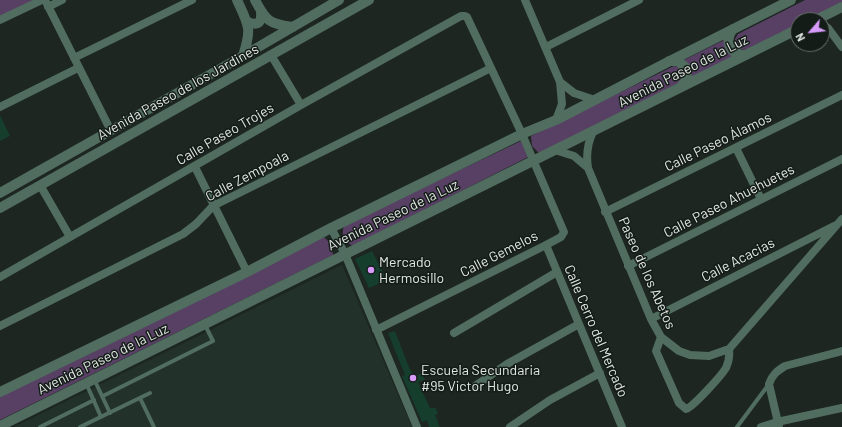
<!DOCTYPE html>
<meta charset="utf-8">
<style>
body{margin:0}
#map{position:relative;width:842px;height:427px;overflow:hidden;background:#1d2621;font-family:Barlow,sans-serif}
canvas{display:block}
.north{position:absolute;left:790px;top:12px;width:40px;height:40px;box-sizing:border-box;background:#141c18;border:1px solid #676e6a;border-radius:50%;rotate:242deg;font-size:11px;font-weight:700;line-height:16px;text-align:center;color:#e3e8e5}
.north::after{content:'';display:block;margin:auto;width:14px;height:18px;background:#d79bf9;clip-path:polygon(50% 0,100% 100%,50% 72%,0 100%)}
</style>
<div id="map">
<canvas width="842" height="427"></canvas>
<div class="north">N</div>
</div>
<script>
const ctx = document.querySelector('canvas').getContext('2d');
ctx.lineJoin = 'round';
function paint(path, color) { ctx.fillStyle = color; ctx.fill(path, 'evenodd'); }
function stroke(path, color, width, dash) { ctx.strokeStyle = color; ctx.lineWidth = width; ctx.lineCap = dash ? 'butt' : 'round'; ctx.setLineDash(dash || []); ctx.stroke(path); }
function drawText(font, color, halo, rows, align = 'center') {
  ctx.font = font + ' Barlow,sans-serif'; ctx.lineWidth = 3; ctx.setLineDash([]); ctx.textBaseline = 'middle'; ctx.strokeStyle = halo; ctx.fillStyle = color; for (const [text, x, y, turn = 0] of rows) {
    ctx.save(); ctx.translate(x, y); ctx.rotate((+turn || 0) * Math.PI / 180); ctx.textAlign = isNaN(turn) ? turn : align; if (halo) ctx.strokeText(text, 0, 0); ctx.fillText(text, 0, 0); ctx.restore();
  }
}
paint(new Path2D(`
 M 342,265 L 412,427 L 14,427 Z`), '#22322a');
paint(new Path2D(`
 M 0,0 L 40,0 L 0,20 Z
 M 805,0 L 842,0 L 842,2 L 806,20 L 798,20 L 798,24 L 746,50 L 740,49 L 735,45 L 735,39 L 738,34 Z
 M 726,39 L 734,56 L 690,78 L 682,61 Z
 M 674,66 L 679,67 L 683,71 L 682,82 L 539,153 L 532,146 L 531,136 Z
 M 521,141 L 528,157 L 353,246 C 343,241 341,236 344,225 Z
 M 324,237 L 331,244 L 333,255 L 0,420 L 0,394 Z`), '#574064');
paint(new Path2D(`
 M 0,115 L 10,136 L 0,141 Z
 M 372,251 L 387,280 L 369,288 L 355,259 Z
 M 395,331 L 410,370 L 416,376 L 422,373 L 425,380 L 418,382 L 430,408 L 436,408 L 438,414 L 435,415 L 440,427 L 429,427 L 427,420 L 422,422 L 402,376 L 405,375 L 388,333 Z`), '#153e2d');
stroke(new Path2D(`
 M 94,379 L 110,413
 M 86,383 L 101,417
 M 103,396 L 213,341 L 205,325
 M 140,398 L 154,427
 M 40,427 L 94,400
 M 80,427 L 150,393
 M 737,427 L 769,384`), '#506d5f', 4);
stroke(new Path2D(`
 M 45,0 L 111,131
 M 525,0 L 560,82 L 562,104 L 556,120
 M 48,7 L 62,0
 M 0,20 L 42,0
 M 822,24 L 828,28 L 842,47
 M 546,47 L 639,0
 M 271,55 L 301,105
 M 74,58 L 192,0
 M 560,82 L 574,93 L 595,100
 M 0,107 L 78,68
 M 593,132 C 587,144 586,155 588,168 L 651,319 L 661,337 L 679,351 L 690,355 L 709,356 L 729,349 L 842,219
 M 736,148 L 761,199
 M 555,150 L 574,156 L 588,168
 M 195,167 L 247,272
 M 40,185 L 70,237
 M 605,212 L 842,95
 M 331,228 L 345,254 L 417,427
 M 546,245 L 622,427
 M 628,266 L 842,159
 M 0,277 L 301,105 L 461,16 L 465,16 L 467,17 L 522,134 L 564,232 L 561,237 L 546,245 L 376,330
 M 651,319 L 834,226
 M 0,326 L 183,234 L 196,224 L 213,206 L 491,68
 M 454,333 L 557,272
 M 661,337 L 656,351 L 679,403 L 686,409 C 693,407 721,376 726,368 C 729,361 730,356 729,349
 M 475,386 L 507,364 L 579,324
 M 510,427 L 550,400 L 600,373
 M 761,427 L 777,422 L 842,408
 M 779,427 L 769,384 C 772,375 777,371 785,366 L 842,351`), '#506d5f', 8);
stroke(new Path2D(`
 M 237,0 C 249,26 252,28 243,56
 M 255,0 C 266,21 269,24 293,27
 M 816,20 L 842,7
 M 248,22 C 257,26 262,23 261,13
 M 733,29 C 723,41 731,56 746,55
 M 669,61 L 678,61 L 686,68 L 687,79 L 681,87
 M 0,193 L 243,56 L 339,0
 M 0,208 L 369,0
 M 0,392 L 247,272 L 331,228 L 522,134 L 556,120 L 668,62 L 791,0
 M 0,426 L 798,29`), '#506d5f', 10);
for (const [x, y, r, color] of [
 [371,270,4,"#d79bf9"],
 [413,378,4,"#d79bf9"]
]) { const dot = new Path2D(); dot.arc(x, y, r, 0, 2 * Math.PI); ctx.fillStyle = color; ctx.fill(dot); stroke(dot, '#141c18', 1.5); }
drawText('14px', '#e3e8e5', '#141c18', [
 ["Avenida Paseo de la Luz",683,71,-27],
 ["Avenida Paseo de los Jardines",178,92,-29],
 ["Calle Paseo Trojes",225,134,-30],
 ["Calle Paseo Álamos",718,142,-26],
 ["Calle Zempoala",247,176,-28],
 ["Calle Paseo Ahuehuetes",729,201,-27],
 ["Avenida Paseo de la Luz",393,215,-26],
 ["Calle Gemelos",499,254,-27],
 ["Calle Acacias",738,260,-27],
 ["Paseo de los Abetos",647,273,66],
 ["Calle Cerro del Mercado",596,331,67],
 ["Avenida Paseo de la Luz",103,359,-26]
]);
drawText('14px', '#e3e8e5', '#141c18', [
 ["Mercado",379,262],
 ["Hermosillo",379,278],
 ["Escuela Secundaria",421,370],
 ["#95 Victor Hugo",421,386]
], 'left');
</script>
